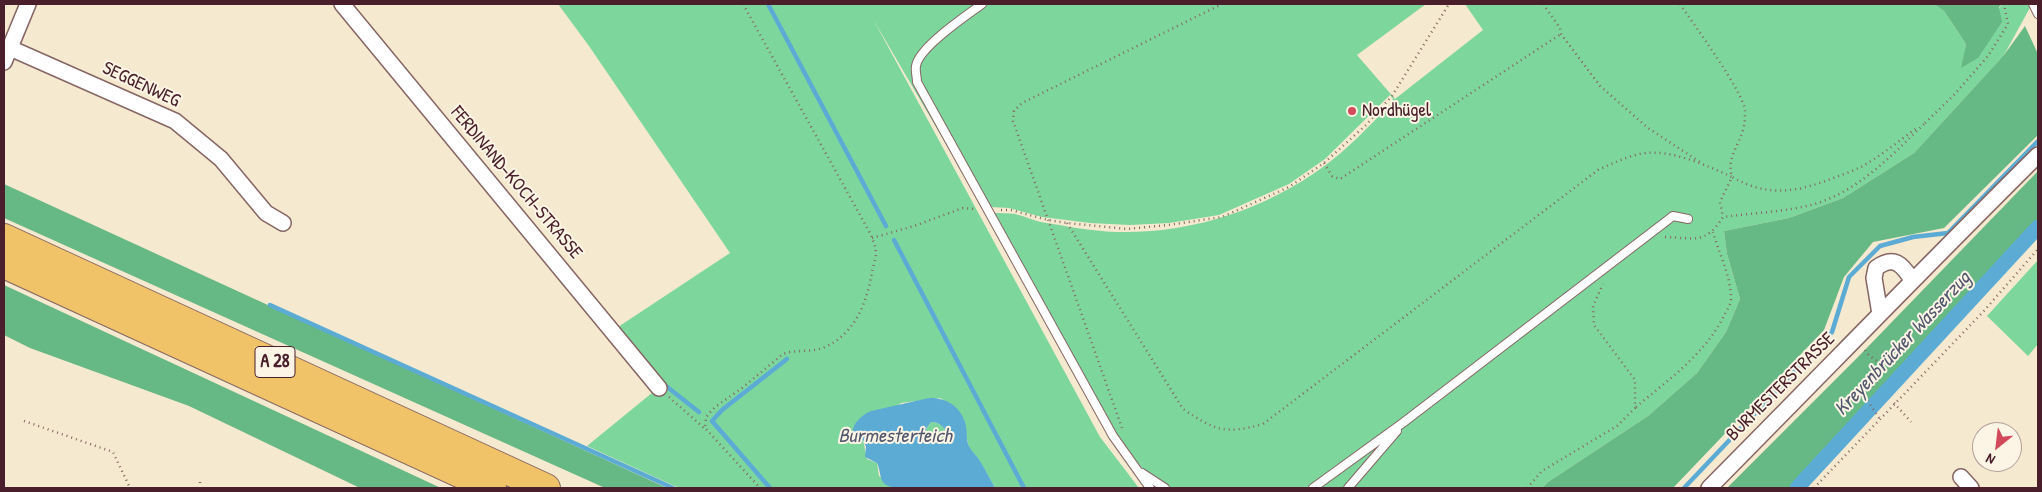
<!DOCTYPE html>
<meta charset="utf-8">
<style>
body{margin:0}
#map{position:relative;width:2042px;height:492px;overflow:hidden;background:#f5e9cf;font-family:"Patrick Hand",sans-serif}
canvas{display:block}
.frame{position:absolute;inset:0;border:5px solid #4a1f2b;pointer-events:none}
.north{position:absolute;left:1972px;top:422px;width:50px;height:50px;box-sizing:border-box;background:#fcf5e5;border:1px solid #b59f9b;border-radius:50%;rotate:209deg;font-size:14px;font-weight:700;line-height:20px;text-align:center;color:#4a1f2b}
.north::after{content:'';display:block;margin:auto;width:18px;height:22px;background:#d1495b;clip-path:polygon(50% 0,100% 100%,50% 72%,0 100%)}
</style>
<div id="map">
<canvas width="2042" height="492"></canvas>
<div class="frame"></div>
<div class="north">N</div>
</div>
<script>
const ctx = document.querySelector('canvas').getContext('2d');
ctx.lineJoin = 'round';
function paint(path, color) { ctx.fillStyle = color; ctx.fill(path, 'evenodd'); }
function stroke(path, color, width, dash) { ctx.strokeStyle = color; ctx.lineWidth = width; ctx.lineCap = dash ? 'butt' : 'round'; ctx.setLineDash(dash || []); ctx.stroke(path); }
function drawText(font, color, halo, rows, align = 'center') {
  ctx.font = font + ' "Patrick Hand",sans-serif'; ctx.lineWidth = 4; ctx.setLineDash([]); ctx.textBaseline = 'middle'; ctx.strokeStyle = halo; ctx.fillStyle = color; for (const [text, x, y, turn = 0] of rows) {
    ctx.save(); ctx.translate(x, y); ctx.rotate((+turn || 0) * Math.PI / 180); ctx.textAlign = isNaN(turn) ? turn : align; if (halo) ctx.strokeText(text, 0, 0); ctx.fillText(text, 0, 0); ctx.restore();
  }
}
paint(new Path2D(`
 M 558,4 L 1426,4 L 1357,55 L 1395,99 L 1483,30 L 1465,4 L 1934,4 L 1944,11 L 1966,44 L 1962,67 L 2002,4 L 2032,4 L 2004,55 L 1914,153 L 1843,198 L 1789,218 L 1724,231 L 1727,254 L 1740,299 L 1726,332 L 1697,373 L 1648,416 L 1548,482 L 1542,488 L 1158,488 L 1115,434 L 873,19 L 1100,437 L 1139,488 L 995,488 L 979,460 L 969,448 L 962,417 L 953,406 L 940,398 L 901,403 L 856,439 L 863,440 L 867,459 L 877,463 L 879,476 L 895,488 L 679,488 L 587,446 L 658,388 L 612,331 L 730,253 L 589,46 ZM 1390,95 L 1393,99 L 1390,105 C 1369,126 1348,149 1323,167 C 1264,210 1190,234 1116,232 C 1091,231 1065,226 1041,222 C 1032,220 1024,216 1015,214 C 1008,213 1000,213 992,213 L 990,207 L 1009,208 L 1042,217 L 1090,223 L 1130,225 L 1169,223 L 1219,215 L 1289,184 L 1325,159 Z
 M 2038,260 L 2038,344 L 2028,356 L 1987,316 Z
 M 931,422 C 940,422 945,428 949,435 L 947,443 L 940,444 L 928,437 L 926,429 Z`), '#7dd79d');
paint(new Path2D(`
 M 1934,4 L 2002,4 L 1999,7 L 2002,22 L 1978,58 L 1961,68 L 1966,44 L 1944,11 Z
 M 2025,26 L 2038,54 L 2038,135 L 1944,228 L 1873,242 L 1844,277 L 1824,330 L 1673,488 L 1542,488 L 1548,482 L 1648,416 L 1697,373 L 1726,332 L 1740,299 L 1727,254 L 1724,231 L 1789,218 L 1843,198 L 1914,153 L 2004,55 Z
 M 2038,171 L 2038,220 L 1942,321 L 1789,488 L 1727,488 L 1858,357 Z
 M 4,184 L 584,450 L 667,488 L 605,488 L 4,218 Z
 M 4,285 L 441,488 L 360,488 L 189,406 L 30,348 L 4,335 Z`), '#66b884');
paint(new Path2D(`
 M 929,398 C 945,397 960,406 965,422 C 968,431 965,440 970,448 C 973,453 977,456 980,461 C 985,469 990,479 995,488 L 895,488 C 877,484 883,477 877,463 L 865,457 L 866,447 L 863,440 L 854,439 C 849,426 860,416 871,411 ZM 931,422 C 940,422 945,428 949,436 L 947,443 L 940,444 L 928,437 L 926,429 Z`), '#5cabd5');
stroke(new Path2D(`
 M 768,4 L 886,226
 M 894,240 L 1024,488
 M 270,305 L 673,488
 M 666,386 L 699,412
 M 770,488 L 712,421 L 722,410 L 787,359
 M 1684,488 L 1832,332 L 1849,277 L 1880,246 L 1913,237 L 1948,233 L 2038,141`), '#5cabd5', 4.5);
stroke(new Path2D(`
 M 1797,488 L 2038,227`), '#5cabd5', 15);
const service = new Path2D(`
 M 982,4 C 966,16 919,47 916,66 C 915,71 917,77 917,82 L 1113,436 L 1150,488
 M 2033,4 L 2038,14
 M 1142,473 L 1165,488
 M 1313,488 L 1404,422 L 1673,216 L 1688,219
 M 1348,488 L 1397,431`);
const minor = new Path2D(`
 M 342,4 L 659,388
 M 10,48 L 175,121 L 221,159 L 266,213 L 283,223
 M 4,62 L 28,4
 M 1880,314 L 1874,278 L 1876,268 C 1894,255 1902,264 1912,280
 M 1961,477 L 1971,488
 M 1709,488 C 1819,377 1927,265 2038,155`);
const motorway = new Path2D(`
 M 4,238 L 546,488
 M 4,264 L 492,488`);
stroke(service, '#866664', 10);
stroke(minor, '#866664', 18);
stroke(motorway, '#866664', 30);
stroke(new Path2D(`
 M 743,4 L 865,224 C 870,233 875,242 876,253 C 876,259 873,266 872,272 C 867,302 855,334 825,347 C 812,353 796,349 783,354 L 742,388 L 715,407 L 706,417 L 705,428 L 760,488
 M 1543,4 L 1560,28 L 1561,34 L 1600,86 L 1648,128 L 1700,162
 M 1680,4 C 1692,22 1745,94 1745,111 C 1745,116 1745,122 1744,126 C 1740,145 1726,157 1732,177 C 1769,198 1798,192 1836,177 C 1844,174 1853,171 1861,167 C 1881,156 1900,140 1918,127
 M 1925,123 L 1953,96 L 1988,56 L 2008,24 L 2004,4
 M 1324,163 L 1332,176 L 1340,179 L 1561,34
 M 1001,210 L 1011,210 L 1048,220 L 1067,223 L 1127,229 L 1168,225 L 1222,217 L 1289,187 L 1324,163 L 1366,125 L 1380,109 L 1392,96 L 1449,4
 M 1067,223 L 1183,409 C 1215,430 1224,435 1263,424 L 1598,170 C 1614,163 1629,155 1646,153 C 1673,150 1708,166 1732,177 L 1720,202 L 1723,217
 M 1665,237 C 1695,238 1705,245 1723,217 C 1752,213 1783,212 1811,205 C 1857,193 1892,155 1925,123
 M 872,238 L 914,226 L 963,208 L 975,209
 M 1865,350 C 1868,357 1876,359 1880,364 C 1887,376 1871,388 1864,395 L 1879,418
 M 669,397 L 704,428
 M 1894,403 L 1911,422
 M 1636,407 C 1668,380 1704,355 1724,316 C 1726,311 1731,305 1731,299 C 1731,276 1719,254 1713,232
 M 24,421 L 113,452 L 130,488
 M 1122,428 L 1013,121 L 1014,111 L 1022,103 L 1222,4
 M 200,488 L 200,478
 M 1527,488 L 1542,471 L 1617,426 L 1635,408 L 1635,380 L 1594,325 L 1593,306 L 1603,284
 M 1814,488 L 1983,312 L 2038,249`), '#866664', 2.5, [1, 4]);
stroke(service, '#fff', 8);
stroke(minor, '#fff', 15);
stroke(motorway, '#f0c369', 28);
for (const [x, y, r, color] of [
 [1352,111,5,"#d1495b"]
]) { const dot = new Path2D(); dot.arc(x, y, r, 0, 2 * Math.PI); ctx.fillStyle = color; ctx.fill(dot); stroke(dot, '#fcf5e5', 2); }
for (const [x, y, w] of [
 [275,362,40]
]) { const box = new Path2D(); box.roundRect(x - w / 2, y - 15.5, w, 31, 4); ctx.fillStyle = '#fcf5e5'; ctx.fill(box); stroke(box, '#4a1f2b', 1); }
drawText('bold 18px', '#4a1f2b', null, [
 ["A 28",275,362]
]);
drawText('19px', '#4a1f2b', '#fcf5e5', [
 ["SEGGENWEG",141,85,25],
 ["FERDINAND-KOCH-STRASSE",516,183,50],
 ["BURMESTERSTRASSE",1781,387,-45]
]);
drawText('19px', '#4a1f2b', '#fcf5e5', [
 ["Nordhügel",1362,111]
], 'left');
drawText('italic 20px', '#51576f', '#fcf5e5', [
 ["Kreyenbrücker Wasserzug",1903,344,-47],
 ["Burmesterteich",895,437]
]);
</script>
